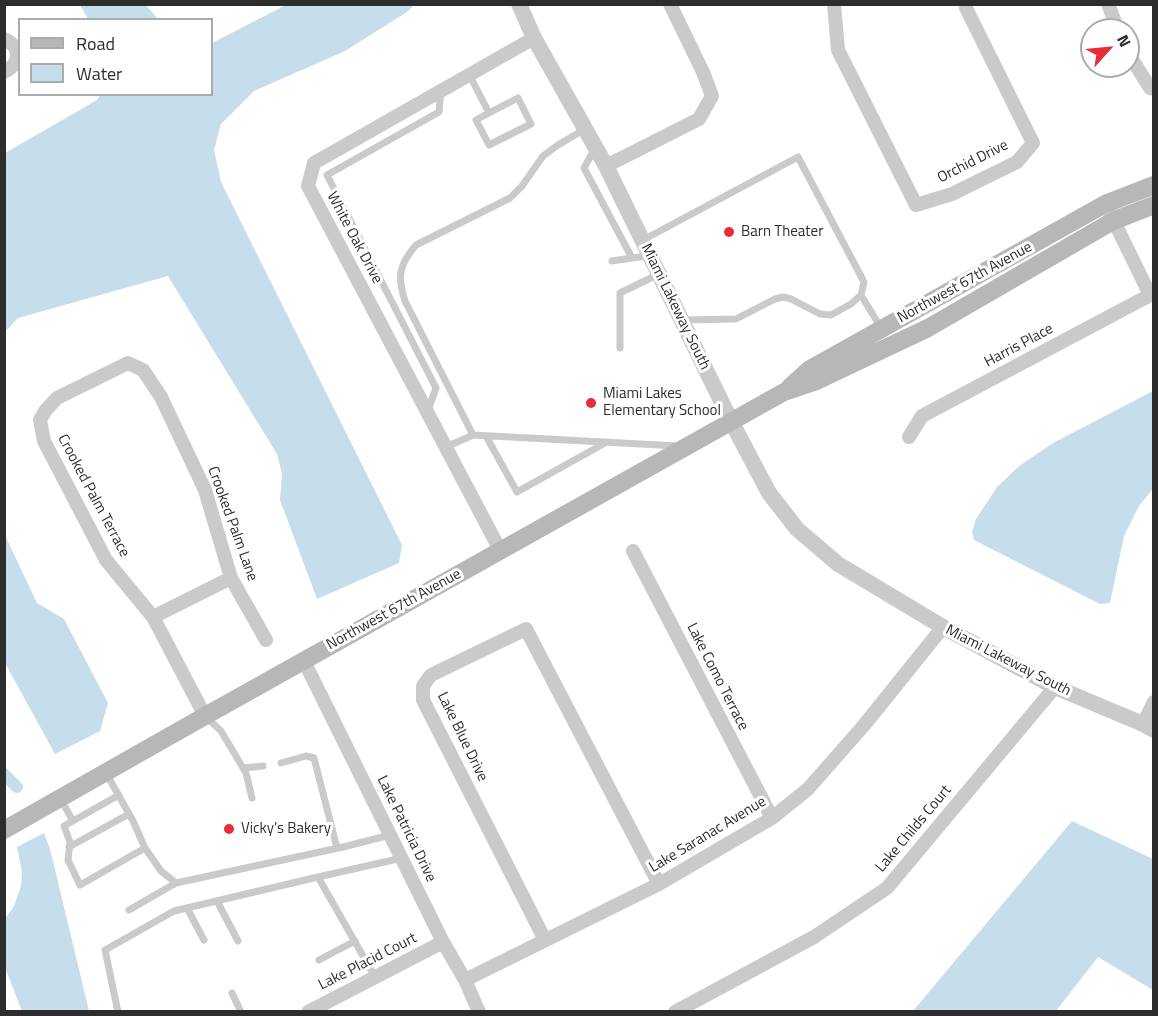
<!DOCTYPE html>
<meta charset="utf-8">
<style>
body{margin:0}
#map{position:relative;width:1158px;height:1016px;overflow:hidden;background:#fff;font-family:"Titillium Web",sans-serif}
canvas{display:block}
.frame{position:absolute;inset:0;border:6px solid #2d2d2d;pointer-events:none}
.legend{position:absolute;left:18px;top:18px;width:195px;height:78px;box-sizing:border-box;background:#fff;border:2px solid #ababab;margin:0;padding:8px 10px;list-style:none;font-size:18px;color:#2d2d2d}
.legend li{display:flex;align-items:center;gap:12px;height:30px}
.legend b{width:30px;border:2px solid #ababab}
.north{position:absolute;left:1080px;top:18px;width:60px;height:60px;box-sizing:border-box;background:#fff;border:2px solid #ababab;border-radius:50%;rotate:63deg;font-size:16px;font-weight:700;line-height:24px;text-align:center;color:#2d2d2d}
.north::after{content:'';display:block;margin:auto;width:21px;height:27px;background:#e72d38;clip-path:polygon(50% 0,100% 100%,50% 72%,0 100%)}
</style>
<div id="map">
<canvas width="1158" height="1016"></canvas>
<div class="frame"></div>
<ul class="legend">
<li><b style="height:8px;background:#b7b7b7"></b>Road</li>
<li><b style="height:16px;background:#c6ddec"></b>Water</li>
</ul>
<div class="north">N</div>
</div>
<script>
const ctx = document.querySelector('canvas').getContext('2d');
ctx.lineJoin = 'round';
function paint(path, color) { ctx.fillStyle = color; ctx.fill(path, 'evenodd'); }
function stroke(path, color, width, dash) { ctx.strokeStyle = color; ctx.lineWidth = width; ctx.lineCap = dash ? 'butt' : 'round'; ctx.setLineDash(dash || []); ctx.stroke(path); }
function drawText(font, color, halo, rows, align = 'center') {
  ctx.font = font + ' "Titillium Web",sans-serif'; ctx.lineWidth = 6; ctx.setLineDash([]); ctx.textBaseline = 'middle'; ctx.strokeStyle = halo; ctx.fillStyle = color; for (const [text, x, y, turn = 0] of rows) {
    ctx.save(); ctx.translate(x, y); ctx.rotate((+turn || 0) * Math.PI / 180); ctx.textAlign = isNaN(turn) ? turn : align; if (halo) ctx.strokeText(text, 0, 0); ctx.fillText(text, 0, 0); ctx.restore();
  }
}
paint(new Path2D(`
 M 80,5 L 146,5 L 158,19 L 88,19 Z
 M 286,5 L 414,5 L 407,12 L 345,51 L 254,91 L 221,124 L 214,150 L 221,182 L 402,545 L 399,563 L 317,599 L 280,500 L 282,474 L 277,454 L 168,276 L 18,318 L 5,332 L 5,153 L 97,100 L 100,95 L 212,94 L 212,43 Z
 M 1153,391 L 1153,489 L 1139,506 L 1124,536 L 1110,603 L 1100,604 L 974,540 L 972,532 L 976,519 L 997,487 L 1018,467 L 1053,443 Z
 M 4,533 L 37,603 L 64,619 L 108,703 L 100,731 L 55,754 L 5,663 Z
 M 1072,821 L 1153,859 L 1153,990 L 1098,957 L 1056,1011 L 913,1011 Z
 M 44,833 L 50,849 L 89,1011 L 22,1011 L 4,965 L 5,919 L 14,906 L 21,886 L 22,872 L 17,847 Z`), '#c6ddec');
stroke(new Path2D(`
 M 4,774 L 17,787`), '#c6ddec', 12);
stroke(new Path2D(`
 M 469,74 L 489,113 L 518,98 L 531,124 L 489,145 L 476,120 L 489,113
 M 594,150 L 584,168 L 632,258 L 648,256
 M 643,240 L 798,157 L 864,282 L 861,295 L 851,304 L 831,315 L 820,314 L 791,299 L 783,297 L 775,299 L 736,319 L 684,320
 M 612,261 L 632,258
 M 861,295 L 881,328
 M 620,348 L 620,293 L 659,274
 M 428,410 L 436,388 L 327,175 L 439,112 L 441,91
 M 473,435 L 405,301 C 397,276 399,265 416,245 L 510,198 L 522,186 L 543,156 L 558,145 L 585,129
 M 486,436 L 517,492 L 605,443
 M 446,447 L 473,435 L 678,446
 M 205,716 L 221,731 L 246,773 L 252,798
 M 281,763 L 306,756 L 314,758 L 337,848
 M 244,768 L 263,766
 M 106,773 L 133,821 L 145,848 L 161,871 L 176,883
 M 119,795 L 64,826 L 70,842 L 68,860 L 80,885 L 145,848
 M 61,800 L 73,821
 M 69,847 L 129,814
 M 217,901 L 238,941
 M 187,908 L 204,940
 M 129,910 L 176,883 L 343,847 L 390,835
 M 319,960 L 355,941
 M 375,977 L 318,877 L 402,858
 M 232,993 L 241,1012
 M 118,1012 L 105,950 L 174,911 L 318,877`), '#cacaca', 7);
stroke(new Path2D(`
 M 834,4 L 838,50 L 916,205 L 952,194 L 1017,162 L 1033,143 L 966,8 L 966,4
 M 1108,4 L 1118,30
 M 4,39 C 22,47 21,64 4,72
 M 1128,53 L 1150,88 L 1154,89
 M 606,166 L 699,119 L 712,96 L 703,72 L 670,4
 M 1110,213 L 1150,295
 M 909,437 L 922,416 L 1154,293
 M 500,550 L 308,186 L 314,163 L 534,38
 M 633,551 L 772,818
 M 153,617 L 231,578
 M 304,661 L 443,942 L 465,980 L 479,1012
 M 205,716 L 153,617 L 106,560 L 44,441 L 40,420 L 45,411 L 57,398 L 128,363 L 143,370 L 161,397 L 205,490 L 231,578 L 266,640
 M 1143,724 L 1154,702
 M 545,940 L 423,700 L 423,686 L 431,675 L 526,629 L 659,884
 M 465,980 L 659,884 L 772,818 L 808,789 L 865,724 L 943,627
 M 308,1012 L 443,942
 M 675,1012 L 814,937 L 887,888 L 1055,687`), '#cacaca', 14);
stroke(new Path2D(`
 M 519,4 L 534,38 L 606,166 L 731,421 L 769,493 L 797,529 L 838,564 L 943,627 L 1055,687 L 1143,724 L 1154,730`), '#cacaca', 16);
stroke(new Path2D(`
 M 790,387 L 810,369 L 1105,204 L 1154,185
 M 4,830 L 205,716 L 784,392 L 814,382 L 928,328 L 1113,221 L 1154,205`), '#b7b7b7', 18);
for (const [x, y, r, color] of [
 [729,232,6,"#e72d38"],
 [591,403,6,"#e72d38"],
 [229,829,6,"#e72d38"]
]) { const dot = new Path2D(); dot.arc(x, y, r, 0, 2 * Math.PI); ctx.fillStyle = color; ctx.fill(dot); stroke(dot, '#fff', 2); }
drawText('15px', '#2d2d2d', '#fff', [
 ["Orchid Drive",973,162,-27],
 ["White Oak Drive",354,238,62],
 ["Northwest 67th Avenue",965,283,-29],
 ["Miami Lakeway South",675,307,64],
 ["Harris Place",1019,346,-28],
 ["Crooked Palm Terrace",93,496,62],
 ["Crooked Palm Lane",232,524,70],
 ["Northwest 67th Avenue",394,610,-29],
 ["Miami Lakeway South",1008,661,27],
 ["Lake Como Terrace",717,677,63],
 ["Lake Blue Drive",462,737,64],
 ["Lake Patricia Drive",406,829,64],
 ["Lake Childs Court",914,829,-50],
 ["Lake Saranac Avenue",708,835,-31],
 ["Lake Placid Court",368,962,-27]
]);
drawText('15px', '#2d2d2d', '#fff', [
 ["Barn Theater",741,232],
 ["Miami Lakes",603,394],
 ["Elementary School",603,411],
 ["Vicky’s Bakery",241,829]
], 'left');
</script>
